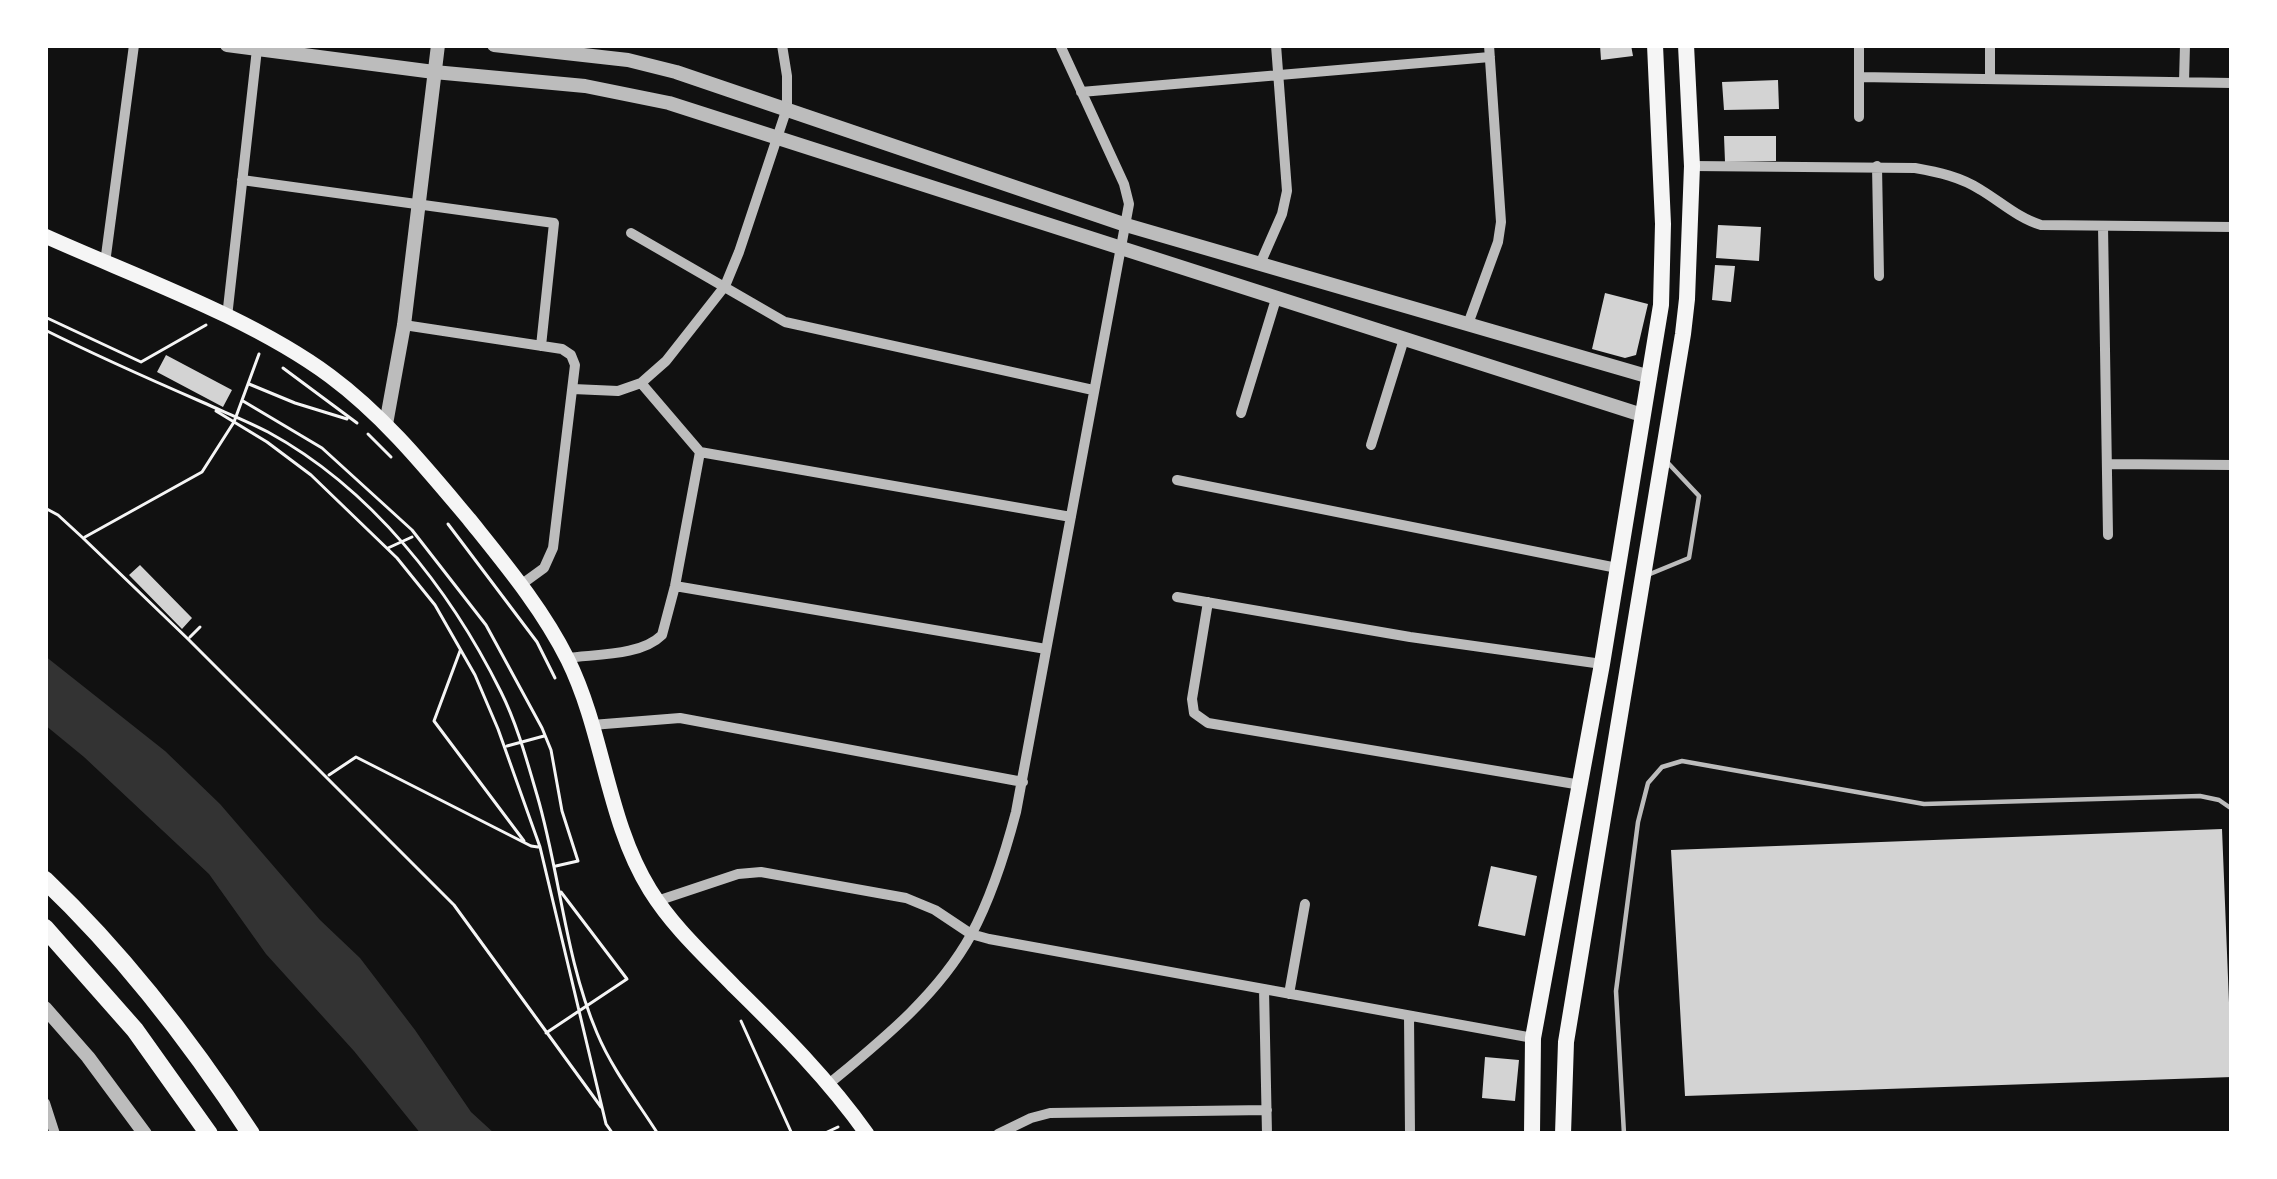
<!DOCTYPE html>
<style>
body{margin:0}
#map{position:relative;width:2277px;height:1179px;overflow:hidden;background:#111;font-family:"Crimson Pro",serif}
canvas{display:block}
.frame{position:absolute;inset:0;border:48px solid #fff;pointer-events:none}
</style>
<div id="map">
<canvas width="2277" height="1179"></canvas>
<div class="frame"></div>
</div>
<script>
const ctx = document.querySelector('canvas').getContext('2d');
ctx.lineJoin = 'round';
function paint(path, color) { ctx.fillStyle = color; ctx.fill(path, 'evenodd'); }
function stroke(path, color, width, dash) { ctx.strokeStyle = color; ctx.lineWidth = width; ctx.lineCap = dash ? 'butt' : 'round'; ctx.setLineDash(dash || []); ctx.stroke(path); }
paint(new Path2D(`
 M 45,656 L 165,751 L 220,804 L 320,920 L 360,958 L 415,1030 L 471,1112 L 495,1134 L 421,1134 L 354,1051 L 266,954 L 209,874 L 84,757 L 45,725 Z`), '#333');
paint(new Path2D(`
 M 1600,45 L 1631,45 L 1633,56 L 1601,60 Z
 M 1778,80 L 1779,109 L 1724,110 L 1722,82 Z
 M 1724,136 L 1776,136 L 1776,161 L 1725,162 Z
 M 1718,225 L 1761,227 L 1759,261 L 1716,258 Z
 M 1715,265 L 1735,266 L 1731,302 L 1712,300 Z
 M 1605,293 L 1648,304 L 1636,355 L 1625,358 L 1592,349 Z
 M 166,355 L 232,390 L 223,407 L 157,372 Z
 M 140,565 L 192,618 L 182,629 L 129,575 Z
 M 2222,829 L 2232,1077 L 1685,1096 L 1671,850 Z
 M 1491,866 L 1537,876 L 1525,936 L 1478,926 Z
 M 1485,1057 L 1519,1060 L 1515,1101 L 1482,1098 Z`), '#d3d3d3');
stroke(new Path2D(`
 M 45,317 L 141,362 L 206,325
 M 45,330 C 97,356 149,379 202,402 C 224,412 247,421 268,432 C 371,488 450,589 501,692 C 517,724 527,761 537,795 C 560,873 565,958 597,1033 C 612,1069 637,1101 658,1134
 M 283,368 L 357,423
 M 249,384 L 295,403 L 347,419
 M 243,401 L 322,448 L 412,530 L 486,625 L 542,728 L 551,750 L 562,811 L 578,861 L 556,866
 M 216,411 L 267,442 L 311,475 L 397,558 L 435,605 L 475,675 L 498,729 L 540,847 L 606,1124 L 613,1134
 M 368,434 L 391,457
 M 45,508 L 58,515 L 83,538 L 188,639 L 454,905 L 601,1107
 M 448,524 L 537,642 L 555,678
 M 85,537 L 202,472 L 234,422 L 259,354
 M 388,548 L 412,537
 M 190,637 L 200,627
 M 460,651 L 434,721 L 524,841
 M 507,746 L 544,736
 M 329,775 L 356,757 L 531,846 L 538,847
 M 741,1021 L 792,1134
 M 546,1033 L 627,979 L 561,892
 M 823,1134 L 838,1127`), '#f5f5f5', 3);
stroke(new Path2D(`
 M 1650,574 L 1689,558 L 1699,496 L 1668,463
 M 1624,1134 L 1616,991 L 1638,822 L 1648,783 L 1662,767 L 1682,761 L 1924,804 L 2200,796 L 2219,800 L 2232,809`), '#bcbcbc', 4.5);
stroke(new Path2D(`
 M 1859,45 L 1859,117
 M 1859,77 L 2232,83
 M 1990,79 L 1990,45
 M 2184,82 L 2185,45
 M 1081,92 L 1490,57
 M 1692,166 L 1915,168 C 1938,172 1961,177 1981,190 C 2001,202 2018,218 2041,225 L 2232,227
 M 1877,166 L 1879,276
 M 242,180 L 554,223 L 541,346
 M 2103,226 L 2108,535
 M 631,233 L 785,322 L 1093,390
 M 105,263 L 134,45
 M 1260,264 L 1282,214 L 1287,191 L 1276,45
 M 227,317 L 257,49
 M 1468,324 L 1498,242 L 1501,222 L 1489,45
 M 404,325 L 562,349 L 571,355 L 575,365 L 553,548 L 544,568 L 522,584
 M 641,383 L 700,452 L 1071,517
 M 573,389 L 618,391 L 641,383 L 666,361 L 725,286 L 739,252 L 787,108 L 787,76 L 782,45
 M 1241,413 L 1276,299
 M 1371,445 L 1404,339
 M 2109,464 L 2232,465
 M 1177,480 L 1617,568
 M 675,586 L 1046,649
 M 1177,597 L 1410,637 L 1602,664
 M 1208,602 L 1192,699 L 1194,713 L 1208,723 L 1581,785
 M 567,658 C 596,654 641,656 662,635 L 675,586 L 700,452
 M 592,725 L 680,718 L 1023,782
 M 657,901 L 738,874 L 761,872 L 906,898 L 935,910 L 971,934 L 989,939 L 1533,1038
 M 1264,989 L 1267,1134
 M 1289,994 L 1305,904
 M 1409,1016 L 1410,1134
 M 830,1083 C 882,1040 938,995 971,935 C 992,896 1005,854 1016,812 L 1129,204 L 1124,184 L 1060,45
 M 45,1103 L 55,1134
 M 998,1134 L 1031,1118 L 1050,1113 L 1267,1110`), '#bcbcbc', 10);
stroke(new Path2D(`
 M 227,45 L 434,72 L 585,86 L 669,103 L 1642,415
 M 494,45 L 628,60 L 676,72 L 1126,225 L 1650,377
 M 386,424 L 404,325 L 438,45
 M 45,1008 L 88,1057 L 145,1134`), '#bcbcbc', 14);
stroke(new Path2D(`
 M 45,236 C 136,277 250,317 330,376 C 384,416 426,468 469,519 C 505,564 542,608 568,660 C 604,733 607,821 650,890 C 673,927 704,955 734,986 C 782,1033 828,1079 867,1134`), '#f5f5f5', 15);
stroke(new Path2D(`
 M 1532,1134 L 1533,1038 L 1602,664 L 1661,305 L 1663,224 L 1655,45
 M 1563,1134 L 1566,1042 L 1683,334 L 1687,299 L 1692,166 L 1686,45`), '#f5f5f5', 16);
stroke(new Path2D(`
 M 45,880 C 125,956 191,1042 251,1134
 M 45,928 L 135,1030 L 209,1134`), '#f5f5f5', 18);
</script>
